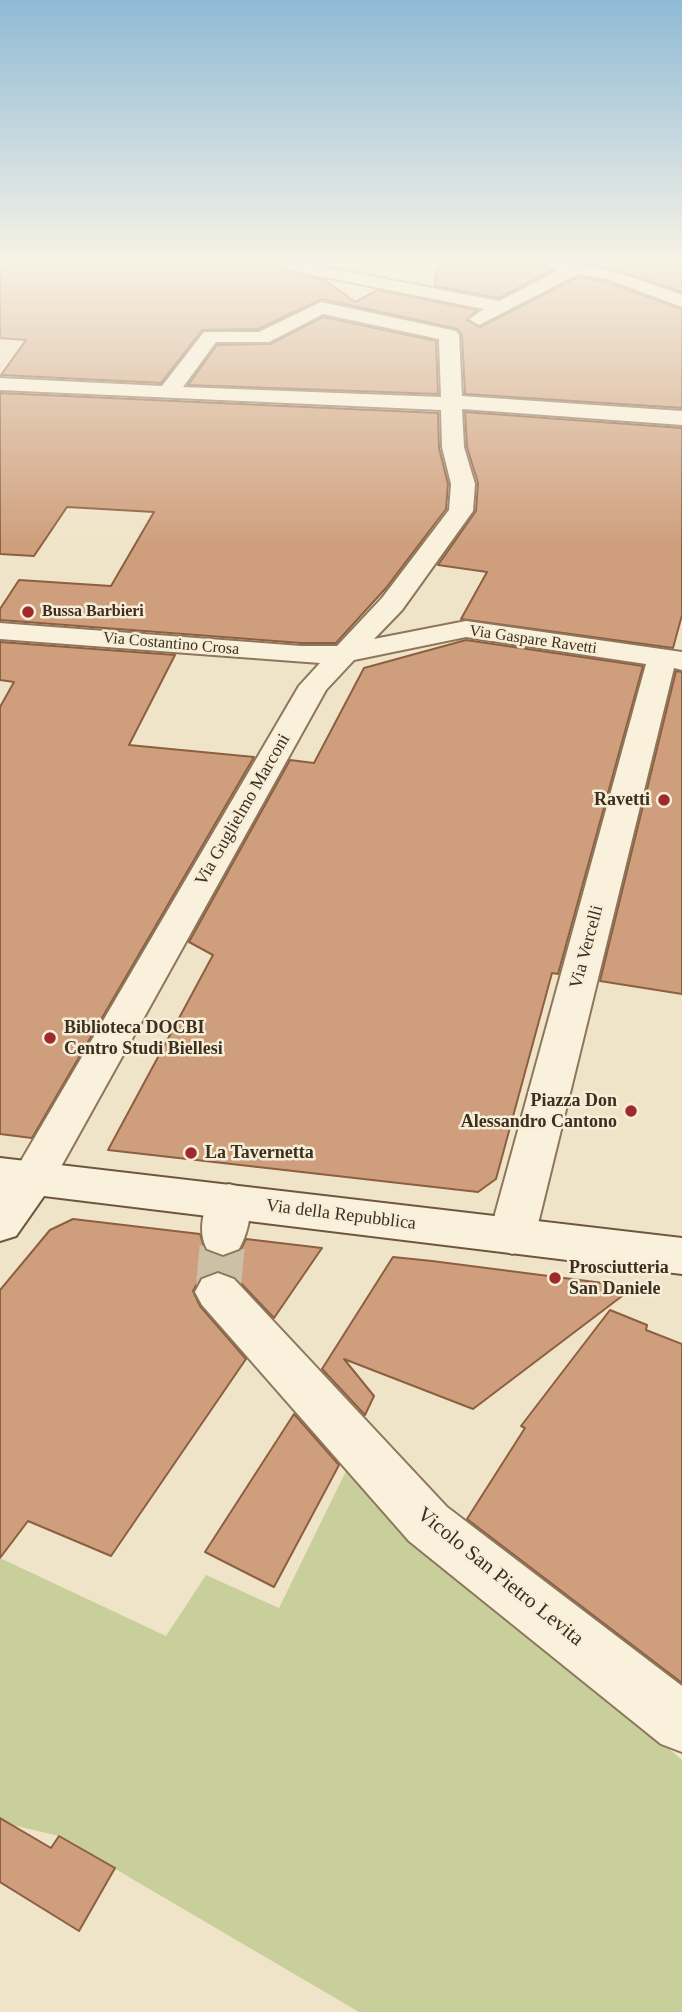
<!DOCTYPE html>
<style>
body{margin:0}
canvas{display:block;background:#f0e4c8}
</style>
<canvas width="682" height="2012"></canvas>
<script>
const ctx = document.querySelector('canvas').getContext('2d');
ctx.lineJoin = 'round';
function paint(path, color) { ctx.fillStyle = color; ctx.fill(path, 'evenodd'); }
function stroke(path, color, width, dash) { ctx.strokeStyle = color; ctx.lineWidth = width; ctx.lineCap = dash ? 'butt' : 'round'; ctx.setLineDash(dash || []); ctx.stroke(path); }
function drawText(font, color, halo, rows, align = 'center') {
  ctx.font = font + ' Georgia,serif'; ctx.lineWidth = 5; ctx.setLineDash([]); ctx.textBaseline = 'middle'; ctx.strokeStyle = halo; ctx.fillStyle = color; for (const [text, x, y, turn = 0] of rows) {
    ctx.save(); ctx.translate(x, y); ctx.rotate((+turn || 0) * Math.PI / 180); ctx.textAlign = isNaN(turn) ? turn : align; if (halo) ctx.strokeText(text, 0, 0); ctx.fillText(text, 0, 0); ctx.restore();
  }
}
paint(new Path2D(`
 M 347,1469 L 682,1760 L 682,2012 L 359,2012 L 59,1836 L 12,1825 L 0,1843 L 0,1558 L 166,1636 L 206,1575 L 279,1608 Z`), '#c9cf9b');
const building = new Path2D(`
 M 0,264 L 274,264 L 284,272 L 325,280 L 355,302 L 378,290 L 477,310 L 467,320 L 480,327 L 578,277 L 606,282 L 682,309 L 682,408 L 465,394 L 462,335 L 458,329 L 322,299 L 258,329 L 202,330 L 161,383 L 1,375 L 26,340 L 0,338 Z
 M 437,264 L 543,264 L 546,269 L 551,271 L 499,298 L 435,286 Z
 M 582,264 L 682,264 L 682,292 L 632,275 Z
 M 323,317 L 436,341 L 438,394 L 188,385 L 217,345 L 270,344 Z
 M 0,393 L 438,413 L 439,448 L 448,484 L 446,509 L 386,588 L 336,643 L 301,643 L 0,620 L 0,609 L 19,580 L 111,586 L 154,512 L 67,507 L 34,556 L 0,554 Z
 M 465,412 L 682,428 L 682,615 L 673,648 L 461,619 L 487,572 L 438,565 L 476,511 L 478,483 L 467,447 Z
 M 466,640 L 643,666 L 558,974 L 552,973 L 496,1179 L 478,1192 L 108,1150 L 213,955 L 189,942 L 290,760 L 314,763 L 364,668 Z
 M 0,642 L 175,655 L 129,745 L 254,757 L 32,1138 L 0,1134 L 0,707 L 14,682 L 0,680 Z
 M 676,671 L 682,672 L 682,994 L 600,981 Z
 M 73,1219 L 200,1234 L 205,1250 L 222,1257 L 240,1251 L 246,1239 L 322,1248 L 274,1318 L 235,1277 L 217,1271 L 200,1278 L 193,1291 L 200,1306 L 246,1359 L 111,1556 L 28,1521 L 0,1558 L 0,1290 L 50,1230 Z
 M 393,1257 L 432,1261 L 634,1287 L 473,1409 L 344,1359 L 374,1396 L 365,1415 L 322,1369 Z
 M 610,1310 L 647,1325 L 646,1330 L 682,1344 L 682,1683 L 467,1519 L 525,1428 L 521,1426 Z
 M 294,1414 L 339,1465 L 274,1587 L 205,1552 Z
 M 0,1818 L 51,1848 L 59,1836 L 115,1868 L 79,1931 L 0,1882 Z`);
paint(building, '#cf9f7d');
stroke(building, '#8d5f41', 2);
stroke(new Path2D(`
 M 218,1292 L 223,1237`), '#ccc0a6', 45, [45, 23]);
const street = new Path2D(`
 M 276,264 L 309,264 L 499,301 L 559,270 L 548,268 L 546,264 C 599,264 633,277 682,295 L 682,307 L 607,279 L 578,274 L 479,325 L 469,319 L 484,309 L 285,269 Z
 M 321,302 L 456,331 L 459,335 L 462,396 L 682,411 L 682,425 L 462,409 L 464,447 L 475,484 L 473,511 L 402,610 L 374,639 L 466,621 L 682,652 L 682,670 L 674,668 L 535,1236 L 528,1248 L 512,1254 L 496,1248 L 489,1236 L 646,664 L 466,637 L 354,660 L 326,690 L 48,1190 L 33,1194 L 18,1190 L 11,1178 L 299,686 L 320,663 L 0,639 L 0,623 L 301,646 L 337,646 L 382,598 L 449,510 L 451,484 L 442,447 L 441,410 L 0,390 L 0,378 L 162,386 L 204,332 L 259,332 ZM 323,314 L 439,339 L 441,397 L 183,387 L 216,342 L 269,342 Z
 M 229,1184 L 245,1189 C 254,1207 249,1231 239,1249 L 223,1255 L 207,1249 C 197,1231 204,1207 213,1189 Z
 M 218,1273 L 234,1279 L 447,1507 L 682,1686 L 682,1752 L 661,1744 L 409,1541 L 202,1305 L 195,1292 L 202,1279 Z`);
const secondary = new Path2D(`
 M 0,1158 L 682,1238 L 682,1274 L 44,1196 L 16,1236 L 0,1241 Z`);
stroke(street, '#8d765c', 4);
stroke(secondary, '#6f573f', 4);
paint(street, '#faf1dc');
paint(secondary, '#faf1dc');
const sky = ctx.createLinearGradient(0, 0, 0, 545);
sky.addColorStop(0, '#8fbad6');
sky.addColorStop(0.48, '#f8f3e6');
sky.addColorStop(1, '#f8f3e600');
ctx.fillStyle = sky;
ctx.fillRect(0, 0, 682, 545);
for (const [x, y, r, color] of [
 [28,612,7,"#9e2a2b"],
 [664,800,7,"#9e2a2b"],
 [50,1038,7,"#9e2a2b"],
 [631,1111,7,"#9e2a2b"],
 [191,1153,7,"#9e2a2b"],
 [555,1278,7,"#9e2a2b"]
]) { const dot = new Path2D(); dot.arc(x, y, r, 0, 2 * Math.PI); ctx.fillStyle = color; ctx.fill(dot); stroke(dot, '#f7eed8', 2.5); }
drawText('bold 16px', '#3d2e20', '#f7eed8', [
 ["Bussa Barbieri",42,612]
], 'left');
drawText('16px', '#3d2e20', '#f7eed8', [
 ["Via Gaspare Ravetti",533,640,8],
 ["Via Costantino Crosa",171,644,5]
]);
drawText('bold 18px', '#3d2e20', '#f7eed8', [
 ["Ravetti",650,800,"right"],
 ["Biblioteca DOCBI",64,1028],
 ["Centro Studi Biellesi",64,1049],
 ["Piazza Don",617,1101,"right"],
 ["Alessandro Cantono",617,1122,"right"],
 ["La Tavernetta",205,1153],
 ["Prosciutteria",569,1268],
 ["San Daniele",569,1289]
], 'left');
drawText('18px', '#3d2e20', '#f7eed8', [
 ["Via Guglielmo Marconi",243,810,-60],
 ["Via Vercelli",587,947,-75],
 ["Via della Repubblica",341,1215,7]
]);
drawText('21px', '#3d2e20', '#f7eed8', [
 ["Vicolo San Pietro Levita",500,1577,39]
]);
</script>
